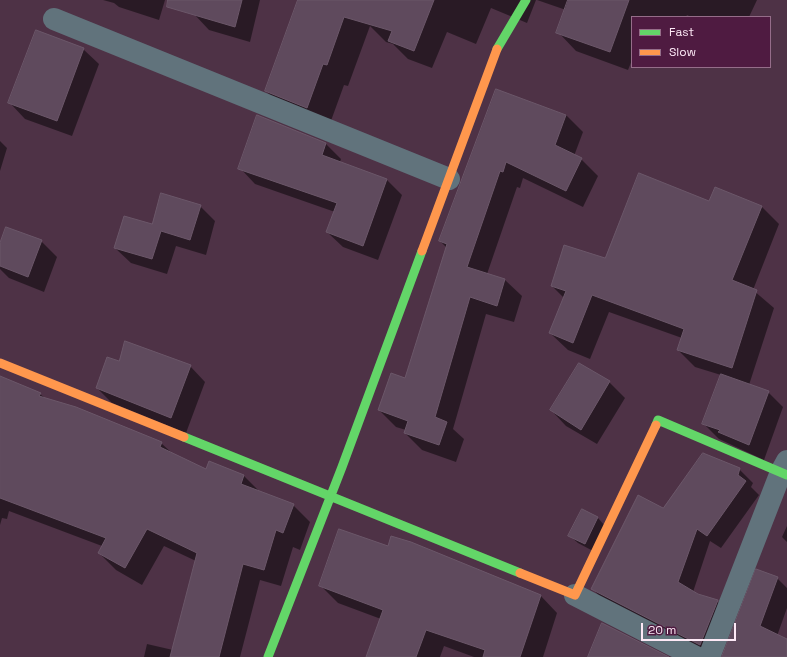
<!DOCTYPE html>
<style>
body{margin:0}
#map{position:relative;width:787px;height:657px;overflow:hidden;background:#4e3246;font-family:"Space Grotesk",sans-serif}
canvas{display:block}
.legend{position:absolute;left:631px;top:16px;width:140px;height:52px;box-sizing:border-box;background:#4f1b41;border:1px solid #956d89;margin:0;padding:5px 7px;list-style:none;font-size:12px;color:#fde9f6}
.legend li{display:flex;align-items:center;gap:8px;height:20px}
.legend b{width:20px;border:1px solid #956d89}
.scale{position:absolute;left:641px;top:623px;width:95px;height:18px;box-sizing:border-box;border:2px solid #fde9f6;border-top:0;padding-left:5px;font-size:12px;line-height:14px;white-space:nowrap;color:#fde9f6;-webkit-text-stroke:3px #4f1b41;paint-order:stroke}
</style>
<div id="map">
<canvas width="787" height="657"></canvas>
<ul class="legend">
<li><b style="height:5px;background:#63d668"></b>Fast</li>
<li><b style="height:5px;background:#ff974d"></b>Slow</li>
</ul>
<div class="scale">20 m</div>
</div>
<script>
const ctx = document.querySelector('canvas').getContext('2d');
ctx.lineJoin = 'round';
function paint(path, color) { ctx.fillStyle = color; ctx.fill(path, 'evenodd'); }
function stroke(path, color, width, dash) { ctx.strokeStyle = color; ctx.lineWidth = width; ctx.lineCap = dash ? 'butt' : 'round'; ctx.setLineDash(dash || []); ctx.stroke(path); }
paint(new Path2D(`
 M 103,0 L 165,0 L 159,20 L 119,7 L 114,3 Z
 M 198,0 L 260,0 L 250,42 L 209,30 L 194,14 Z
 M 299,0 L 536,0 L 527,23 L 491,8 L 476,44 L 447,32 L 432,68 L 408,59 L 393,44 L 386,42 L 370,26 L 348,86 L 344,85 L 328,129 L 288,113 L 266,91 Z
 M 537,0 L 757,0 L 749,17 L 691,17 L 687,15 L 686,17 L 632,17 L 632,60 L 628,70 L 576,51 L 558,32 L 566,10 Z
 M 83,49 L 99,64 L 72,136 L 25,119 L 10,103 Z
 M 496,90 L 566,115 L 583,132 L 574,156 L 581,159 L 598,176 L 583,207 L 523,178 L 520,188 L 517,187 L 487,274 L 505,280 L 522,296 L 514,322 L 486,314 L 453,429 L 464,439 L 456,462 L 422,450 L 405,433 L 406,430 L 396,427 L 379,410 L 406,379 L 447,248 L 440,241 Z
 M 0,141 L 7,148 L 0,171 Z
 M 326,144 L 341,159 L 340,162 L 387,180 L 402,195 L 378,260 L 343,247 L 327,232 L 335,212 L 255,184 L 240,168 Z
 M 715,188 L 762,207 L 779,224 L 753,290 L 774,308 L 749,385 L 768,392 L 783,407 L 764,460 L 719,439 L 704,424 L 721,375 L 695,367 L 678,350 L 682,338 L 609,312 L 590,359 L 568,350 L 550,333 L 564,298 L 552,286 L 606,259 L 709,202 Z
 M 200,206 L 215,221 L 206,255 L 176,246 L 167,274 L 131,263 L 115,248 L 153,226 Z
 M 41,241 L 57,257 L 44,292 L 9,278 L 0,269 L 0,246 Z
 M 119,362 L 190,366 L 205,382 L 186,433 L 112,403 L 97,388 Z
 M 609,382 L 625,398 L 597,444 L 566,426 L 551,410 Z
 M 0,385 L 40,394 L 46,399 L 161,443 L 174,455 L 207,471 L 244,476 L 260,492 L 293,505 L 310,522 L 300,550 L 293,547 L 281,586 L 260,580 L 240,657 L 144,657 L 147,644 L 173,650 L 196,561 L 164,546 L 142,585 L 116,570 L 99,553 L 102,546 L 9,511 L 7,519 L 2,518 L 0,525 Z
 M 739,469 L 753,483 L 751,487 L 759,495 L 721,548 L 710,541 L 693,592 L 717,601 L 730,615 L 714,656 L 606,603 L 593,589 L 664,509 Z
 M 598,518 L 605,526 L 593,551 L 578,543 L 570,536 Z
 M 787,526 L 787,542 L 782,537 Z
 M 389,547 L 540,595 L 557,613 L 543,657 L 474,657 L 444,646 L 440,657 L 367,657 L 381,619 L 338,603 L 320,585 Z
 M 777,578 L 787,588 L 787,608 L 777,636 L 787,640 L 787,657 L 731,657 Z`), '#0007');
const building = new Path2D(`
 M 168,0 L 242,0 L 235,27 L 167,7 Z
 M 298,0 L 434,0 L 414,51 L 388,41 L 392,31 L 344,17 L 327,65 L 323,64 L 307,108 L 265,91 Z
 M 568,0 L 629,0 L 610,52 L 556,33 Z
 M 36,30 L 84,48 L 57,121 L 8,103 Z
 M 496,89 L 566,115 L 555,145 L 582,158 L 566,191 L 506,162 L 503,172 L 500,171 L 467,267 L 505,279 L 497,306 L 470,297 L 435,417 L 447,422 L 439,445 L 404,433 L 408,421 L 378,410 L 391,373 L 405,378 L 447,244 L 439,241 Z
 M 257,115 L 326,143 L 322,155 L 387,179 L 363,246 L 326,232 L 337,203 L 238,169 Z
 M 639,173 L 709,201 L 715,187 L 762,206 L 732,280 L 757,290 L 732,368 L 677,350 L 684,329 L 592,295 L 573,343 L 549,333 L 566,291 L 551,286 L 564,245 L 605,258 Z
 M 161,193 L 201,205 L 190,240 L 161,231 L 152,259 L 114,248 L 124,216 L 152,224 Z
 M 6,227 L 42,240 L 28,277 L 0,266 L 0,243 Z
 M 125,341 L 191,365 L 171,418 L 96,388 L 107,357 L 119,361 Z
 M 579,363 L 610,381 L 581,430 L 550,410 Z
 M 721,374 L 769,391 L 749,445 L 718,432 L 720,430 L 702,424 Z
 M 0,376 L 41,393 L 39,396 L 76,407 L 162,442 L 160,447 L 206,469 L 209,461 L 244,475 L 241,484 L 294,504 L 283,533 L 276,530 L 264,570 L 243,564 L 219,657 L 170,657 L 197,553 L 147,529 L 125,568 L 98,553 L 106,538 L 0,498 Z
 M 703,453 L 740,468 L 738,475 L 746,481 L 707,536 L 697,529 L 678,582 L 698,594 L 718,600 L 700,645 L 591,589 L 638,495 L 663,508 Z
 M 582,509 L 598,517 L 585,544 L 568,536 Z
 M 339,529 L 388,546 L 391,536 L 411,542 L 541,595 L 520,657 L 483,657 L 485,650 L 426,630 L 416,657 L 366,657 L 383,610 L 319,586 Z
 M 756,569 L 778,577 L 760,626 L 787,639 L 787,657 L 722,657 Z
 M 602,623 L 669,657 L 588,657 Z`);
paint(building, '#5f4a5d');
stroke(building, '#6b5769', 1);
stroke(new Path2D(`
 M 54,19 L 449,179
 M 575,595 L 696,657
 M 709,657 L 781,472 L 787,461`), '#61737c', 22);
stroke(new Path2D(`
 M 497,49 L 526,0
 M 656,425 L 658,420 L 787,475
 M 184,437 L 520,573
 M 268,657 L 342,467 L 422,251`), '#63d668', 9);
stroke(new Path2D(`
 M 422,251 L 497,49
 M 0,363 L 184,437
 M 520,573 L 575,595 L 656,425`), '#ff974d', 9);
</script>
